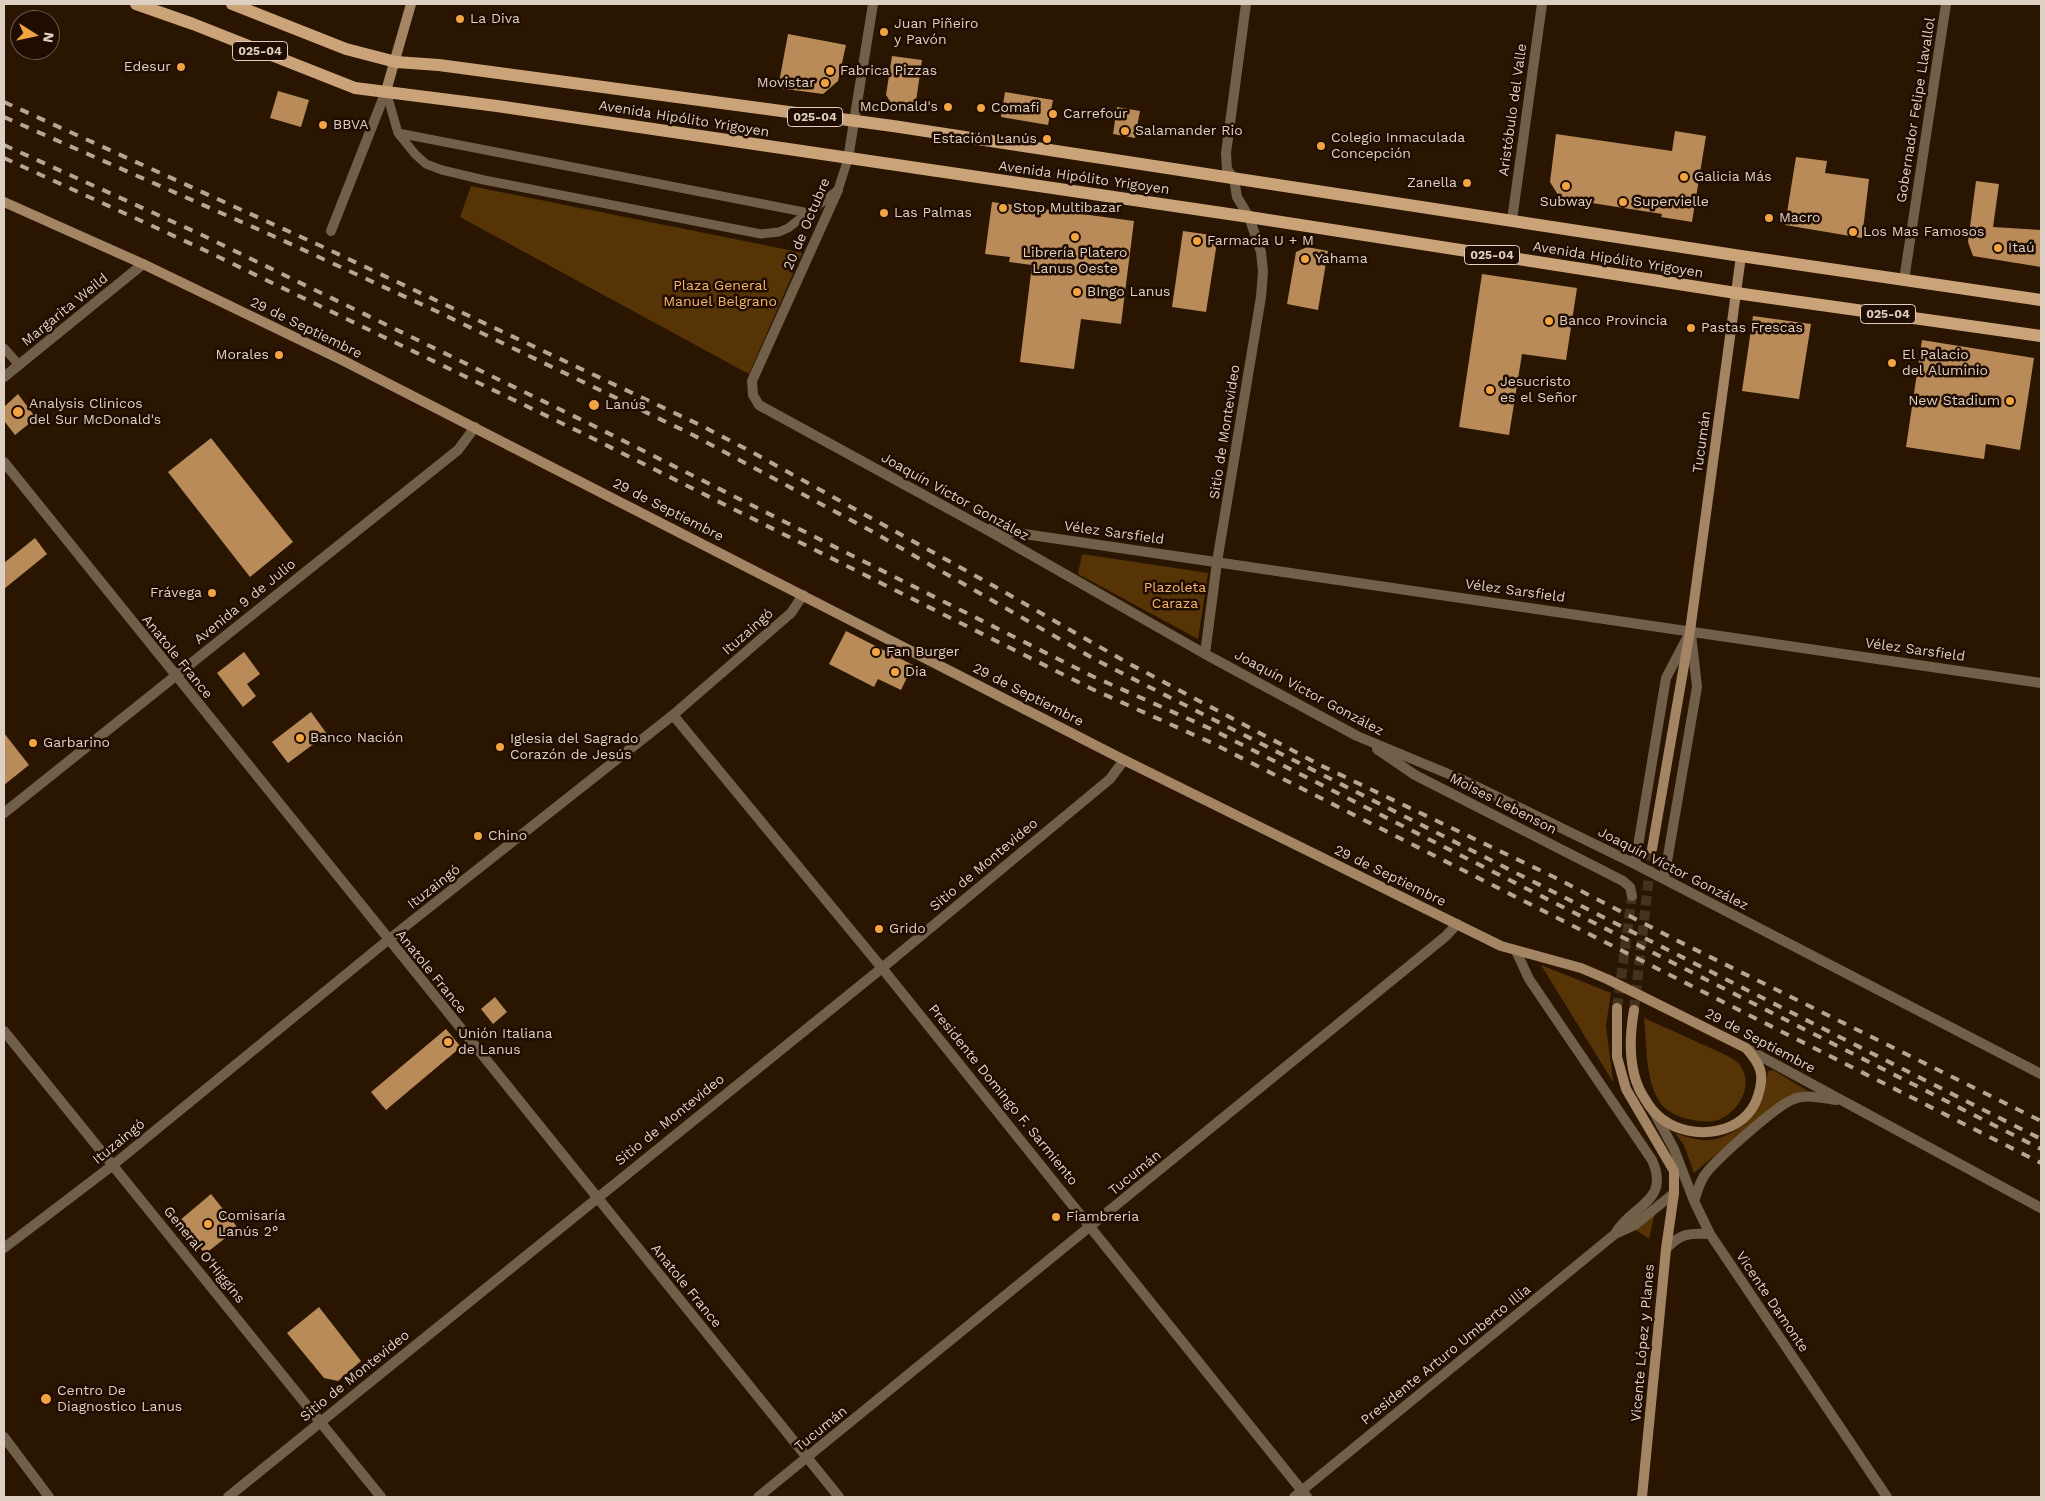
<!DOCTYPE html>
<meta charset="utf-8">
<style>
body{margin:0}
#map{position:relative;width:2045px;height:1501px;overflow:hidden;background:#2a1600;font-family:"Work Sans",sans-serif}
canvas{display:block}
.frame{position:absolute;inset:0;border:5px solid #ddd0c2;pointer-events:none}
.north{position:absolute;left:10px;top:10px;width:50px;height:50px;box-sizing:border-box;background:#200d00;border:1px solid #6c5b4e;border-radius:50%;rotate:100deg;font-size:14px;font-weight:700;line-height:20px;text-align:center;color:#ddd0c2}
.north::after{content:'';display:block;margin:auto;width:18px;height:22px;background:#f3a442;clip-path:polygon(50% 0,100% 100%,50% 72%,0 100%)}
</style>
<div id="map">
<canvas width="2045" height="1501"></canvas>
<div class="frame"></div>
<div class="north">N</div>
</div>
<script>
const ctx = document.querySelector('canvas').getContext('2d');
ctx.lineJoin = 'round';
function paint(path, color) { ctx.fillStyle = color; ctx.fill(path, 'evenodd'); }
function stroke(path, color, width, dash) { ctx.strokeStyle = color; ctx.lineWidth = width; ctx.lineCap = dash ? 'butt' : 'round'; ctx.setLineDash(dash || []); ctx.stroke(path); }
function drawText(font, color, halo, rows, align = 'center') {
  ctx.font = font + ' "Work Sans",sans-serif'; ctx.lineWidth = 5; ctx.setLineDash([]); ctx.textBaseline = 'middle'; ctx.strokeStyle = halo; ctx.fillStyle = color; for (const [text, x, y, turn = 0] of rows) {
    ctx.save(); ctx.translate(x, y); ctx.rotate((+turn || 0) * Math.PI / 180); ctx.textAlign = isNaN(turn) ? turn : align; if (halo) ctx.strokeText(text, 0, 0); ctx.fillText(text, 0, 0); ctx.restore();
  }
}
paint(new Path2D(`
 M 471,186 L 774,247 L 802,253 L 749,374 L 460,217 Z
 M 1082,554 L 1208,573 L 1198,639 L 1078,574 Z
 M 1541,965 L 1611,993 L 1606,1025 L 1613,1082 Z
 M 1644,1018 L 1726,1055 C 1730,1058 1736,1060 1739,1064 C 1755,1083 1740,1112 1718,1120 C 1707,1123 1695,1121 1684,1118 C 1675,1115 1664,1110 1659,1101 C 1645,1078 1647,1044 1644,1018 Z
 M 1773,1070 L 1808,1091 L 1799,1093 L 1776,1104 L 1694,1173 L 1684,1145 L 1675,1133 C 1683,1136 1693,1139 1701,1140 C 1727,1143 1758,1118 1764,1094 C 1766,1086 1766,1078 1768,1071 Z
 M 1658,1198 L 1649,1239 L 1636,1230 Z`), '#563405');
paint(new Path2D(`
 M 788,34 L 846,45 L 838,81 L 823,94 L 778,88 Z
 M 892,56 L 922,60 L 915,108 L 892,104 L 886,95 Z
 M 278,91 L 309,100 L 301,127 L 270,118 Z
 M 1005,92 L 1053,100 L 1048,125 L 1001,117 Z
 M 1117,107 L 1140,111 L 1135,138 L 1113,134 Z
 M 1675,131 L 1706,136 L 1692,222 L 1661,217 L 1662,214 L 1560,198 L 1550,182 L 1556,134 L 1672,151 Z
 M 1796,157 L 1827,161 L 1825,173 L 1869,179 L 1862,238 L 1785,225 Z
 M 1976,181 L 1999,184 L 1993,227 L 2041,230 L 2041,267 L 1973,256 L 1968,242 Z
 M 992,202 L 1134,221 L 1121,324 L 1081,319 L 1074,369 L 1020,362 L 1032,265 L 1009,262 L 1010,257 L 985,254 Z
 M 1183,231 L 1218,236 L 1206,312 L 1172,307 Z
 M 1307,247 L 1328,251 L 1318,310 L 1287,304 L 1296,252 Z
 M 1482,274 L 1577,288 L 1566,360 L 1522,354 L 1509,435 L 1459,427 Z
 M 1753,316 L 1811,324 L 1799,399 L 1742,391 Z
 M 1922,340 L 2034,358 L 2020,450 L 1986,444 L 1984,459 L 1906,447 Z
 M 18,394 L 36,418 L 15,435 L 5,422 L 4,407 Z
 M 211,438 L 293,542 L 250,577 L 168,472 Z
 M 35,538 L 47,554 L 4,589 L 4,563 Z
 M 846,631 L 913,665 L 901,690 L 878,679 L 874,687 L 829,664 Z
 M 244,652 L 260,674 L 247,684 L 256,696 L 243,707 L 217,673 Z
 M 311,712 L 327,734 L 288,763 L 272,742 Z
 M 4,733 L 29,765 L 4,785 Z
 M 495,997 L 507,1012 L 493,1024 L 481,1009 Z
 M 446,1029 L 461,1047 L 386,1110 L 371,1092 Z
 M 211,1194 L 238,1228 L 205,1254 L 179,1221 Z
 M 319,1307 L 361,1361 L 338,1381 L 324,1378 L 287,1333 Z`), '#b88b59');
stroke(new Path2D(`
 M 1617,1008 L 1632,896
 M 1634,1010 L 1652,849`), '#45321d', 10, [10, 5]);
stroke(new Path2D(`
 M 386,91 L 398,133 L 415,154 L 426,164 L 442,170 L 484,180 L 761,234 L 779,232 L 788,228 L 838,190 L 848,159
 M 398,133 L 809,213
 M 4,348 L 19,365`), '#715f4a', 9);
stroke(new Path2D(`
 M 848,159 L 873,4
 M 838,190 L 752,381 L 753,395 L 759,405 L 984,528 L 1205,654 L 1357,736 L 1463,780 L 1635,864 L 2041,1074
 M 1512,220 L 1542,4
 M 331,231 L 386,91
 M 1904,280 L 1946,4
 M 4,377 L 143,264
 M 4,462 L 839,1497
 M 990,529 L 2041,683
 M 1205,654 L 1217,562 L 1261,297 L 1263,272 L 1261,252 L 1249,217 L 1237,197 L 1234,179 L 1227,169 L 1226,153 L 1246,4
 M 673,715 L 882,968 L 1307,1497
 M 1377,749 L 1415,775 L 1623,881 L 1630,887 L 1632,896
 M 4,813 L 458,450 L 475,427
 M 1635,864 L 1666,678 L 1688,636
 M 1664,879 L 1697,687 L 1691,634
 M 4,1031 L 381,1497
 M 1747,1049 L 2041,1208
 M 1654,1112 L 1674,1149 L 1694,1201 L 1710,1234 L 1887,1497
 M 1694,1201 C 1697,1193 1699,1184 1704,1176 C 1714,1161 1778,1104 1794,1099 C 1807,1094 1822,1098 1836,1100
 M 1615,1234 L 1635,1225 L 1674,1193
 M 4,1248 L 113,1165 L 388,940 L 673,715 L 791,613 L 803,595
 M 1666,1249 C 1680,1233 1690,1233 1710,1234
 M 4,1437 L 49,1497
 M 228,1497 L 882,968 L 1110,779 L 1124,760
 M 758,1497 L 1446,936 L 1457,924
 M 1294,1497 L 1615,1234 C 1631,1205 1671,1202 1652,1160 L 1529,979 L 1516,951`), '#715f4a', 10);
stroke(new Path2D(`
 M 386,91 L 411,4
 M 4,202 L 143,264 L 344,361 L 1124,760 L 1501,946 L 1581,968 L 1607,979 L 1746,1048 C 1761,1065 1765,1074 1758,1096 C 1746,1135 1692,1142 1662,1119 C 1655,1114 1649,1106 1645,1099 C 1628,1074 1629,1039 1634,1010
 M 1652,849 L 1690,631 L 1741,256
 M 1617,1008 L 1617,1057 L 1626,1089 L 1674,1171 L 1674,1193 L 1666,1249 L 1642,1497`), '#a38564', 10);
stroke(new Path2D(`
 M 136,4 L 193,24 L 355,88 L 497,106 L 1249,217 L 1736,293 L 2041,336
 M 232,4 L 346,49 L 396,62 L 439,65 L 893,126 L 1741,256 L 2041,300`), '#caa378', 12);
stroke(new Path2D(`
 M 4,102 L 321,246 L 700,425 L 750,451 L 992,585 L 1126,662 L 1320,765 L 1554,877 L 1676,940 L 2041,1121
 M 4,117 L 271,235 L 436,311 L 693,435 L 873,532 L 1096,660 L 2041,1139
 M 4,145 L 202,235 L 590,424 L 1092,676 L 1211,729 L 2041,1149
 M 4,158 L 198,247 L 584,434 L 1092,689 L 1212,743 L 2041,1163`), '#b4a595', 4, [9, 9]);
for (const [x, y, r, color] of [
 [460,19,5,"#f3a442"],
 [884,32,5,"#f3a442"],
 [181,67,5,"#f3a442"],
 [830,71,5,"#f3a442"],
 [825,83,5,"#f3a442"],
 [948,107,5,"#f3a442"],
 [981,108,5,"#f3a442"],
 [1053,114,5,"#f3a442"],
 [323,125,5,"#f3a442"],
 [1125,131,5,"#f3a442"],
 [1047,139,5,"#f3a442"],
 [1321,146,5,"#f3a442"],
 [1684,177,5,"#f3a442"],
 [1467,183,5,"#f3a442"],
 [1566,186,5,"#f3a442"],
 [1623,202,5,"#f3a442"],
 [1003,208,5,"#f3a442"],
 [884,213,5,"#f3a442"],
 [1769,218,5,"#f3a442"],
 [1853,232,5,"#f3a442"],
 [1075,237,5,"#f3a442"],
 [1197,241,5,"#f3a442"],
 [1998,248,5,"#f3a442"],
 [1305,259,5,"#f3a442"],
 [1077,292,5,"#f3a442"],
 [1549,321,5,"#f3a442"],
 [1691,328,5,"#f3a442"],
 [279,355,5,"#f3a442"],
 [1892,363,5,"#f3a442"],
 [1490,390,5,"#f3a442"],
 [2010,401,5,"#f3a442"],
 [594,405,6,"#f3a442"],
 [18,412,6,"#f3a442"],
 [212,593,5,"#f3a442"],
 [876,652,5,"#f3a442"],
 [895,672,5,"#f3a442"],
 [300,738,5,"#f3a442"],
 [33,743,5,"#f3a442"],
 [500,747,5,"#f3a442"],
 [478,836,5,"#f3a442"],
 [879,929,5,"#f3a442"],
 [448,1042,5,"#f3a442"],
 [1056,1217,5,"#f3a442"],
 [208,1224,5,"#f3a442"],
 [46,1399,6,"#f3a442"]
]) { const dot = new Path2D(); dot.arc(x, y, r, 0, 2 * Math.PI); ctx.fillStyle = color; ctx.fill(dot); stroke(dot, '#200d00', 2); }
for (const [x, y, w] of [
 [260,51,55],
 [815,117,55],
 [1492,255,55],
 [1888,314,55]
]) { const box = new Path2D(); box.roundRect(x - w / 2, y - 9.5, w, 19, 4); ctx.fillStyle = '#200d00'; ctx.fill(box); stroke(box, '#ddd0c2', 1); }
drawText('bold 12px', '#ddd0c2', null, [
 ["025-04",260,51],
 ["025-04",815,117],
 ["025-04",1492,255],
 ["025-04",1888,314]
]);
drawText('14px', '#ddd0c2', '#200d00', [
 ["La Diva",470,19],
 ["Juan Piñeiro",894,24],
 ["y Pavón",894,40],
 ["Edesur",171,67,"right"],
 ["Fabrica Pizzas",840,71],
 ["Movistar",815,83,"right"],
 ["McDonald's",938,107,"right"],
 ["Comafi",991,108],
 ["Carrefour",1063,114],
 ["BBVA",333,125],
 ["Salamander Rio",1135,131],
 ["Colegio Inmaculada",1331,138],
 ["Concepción",1331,154],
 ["Estación Lanús",1037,139,"right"],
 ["Galicia Más",1694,177],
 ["Zanella",1457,183,"right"],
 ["Subway",1566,202,"center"],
 ["Supervielle",1633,202],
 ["Stop Multibazar",1013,208],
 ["Las Palmas",894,213],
 ["Macro",1779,218],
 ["Los Mas Famosos",1863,232],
 ["Farmacia U + M",1207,241],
 ["Itaú",2008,248],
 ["Librería Platero",1075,253,"center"],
 ["Lanus Oeste",1075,269,"center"],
 ["Yahama",1315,259],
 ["BIngo Lanus",1087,292],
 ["Banco Provincia",1559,321],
 ["Pastas Frescas",1701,328],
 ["Morales",269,355,"right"],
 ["El Palacio",1902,355],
 ["del Aluminio",1902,371],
 ["Jesucristo",1500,382],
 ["es el Señor",1500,398],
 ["New Stadium",2000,401,"right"],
 ["Analysis Clinicos",29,404],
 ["del Sur McDonald's",29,420],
 ["Lanús",605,405],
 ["Frávega",202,593,"right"],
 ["Fan Burger",886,652],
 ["Dia",905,672],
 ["Banco Nación",310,738],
 ["Iglesia del Sagrado",510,739],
 ["Corazón de Jesús",510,755],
 ["Garbarino",43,743],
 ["Chino",488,836],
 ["Grido",889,929],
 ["Unión Italiana",458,1034],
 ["de Lanus",458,1050],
 ["Comisaría",218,1216],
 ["Lanús 2°",218,1232],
 ["Fiambreria",1066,1217],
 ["Centro De",57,1391],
 ["Diagnostico Lanus",57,1407]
], 'left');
drawText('14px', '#ddd0c2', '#200d00', [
 ["Aristóbulo del Valle",1513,110,-82],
 ["Gobernador Felipe Llavallol",1916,110,-81],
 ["Avenida Hipólito Yrigoyen",684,119,9],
 ["Avenida Hipólito Yrigoyen",1084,178,8],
 ["20 de Octubre",807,224,-67],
 ["Avenida Hipólito Yrigoyen",1618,260,9],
 ["Margarita Weild",65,310,-39],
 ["29 de Septiembre",306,328,26],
 ["Sitio de Montevideo",1225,432,-81],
 ["Tucumán",1702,442,-82],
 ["Joaquín Víctor González",955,497,29],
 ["29 de Septiembre",668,510,27],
 ["Vélez Sarsfield",1114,533,8],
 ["Vélez Sarsfield",1515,591,8],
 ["Avenida 9 de Julio",245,602,-39],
 ["Ituzaingó",748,632,-41],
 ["Vélez Sarsfield",1915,650,8],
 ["Anatole France",177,657,51],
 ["Joaquín Víctor González",1309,693,28],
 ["29 de Septiembre",1028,695,27],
 ["Moises Lebenson",1503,804,27],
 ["Sitio de Montevideo",984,865,-40],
 ["Joaquín Víctor González",1673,869,27],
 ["29 de Septiembre",1390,876,26],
 ["Ituzaingó",434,887,-38],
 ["Anatole France",431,972,51],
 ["29 de Septiembre",1760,1041,28],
 ["Presidente Domingo F. Sarmiento",1003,1095,51],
 ["Sitio de Montevideo",670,1120,-39],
 ["Ituzaingó",119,1142,-39],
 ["Tucumán",1135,1173,-39],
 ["General O'Higgins",204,1255,51],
 ["Anatole France",686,1286,51],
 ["Vicente Damonte",1772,1302,56],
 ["Vicente López y Planes",1643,1343,-85],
 ["Presidente Arturo Umberto Illia",1446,1355,-39],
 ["Sitio de Montevideo",355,1376,-39],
 ["Tucumán",821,1429,-39]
]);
drawText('14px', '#f5b66c', '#200d00', [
 ["Plaza General",720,286],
 ["Manuel Belgrano",720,302],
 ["Plazoleta",1175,588],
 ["Caraza",1175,604]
]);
</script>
